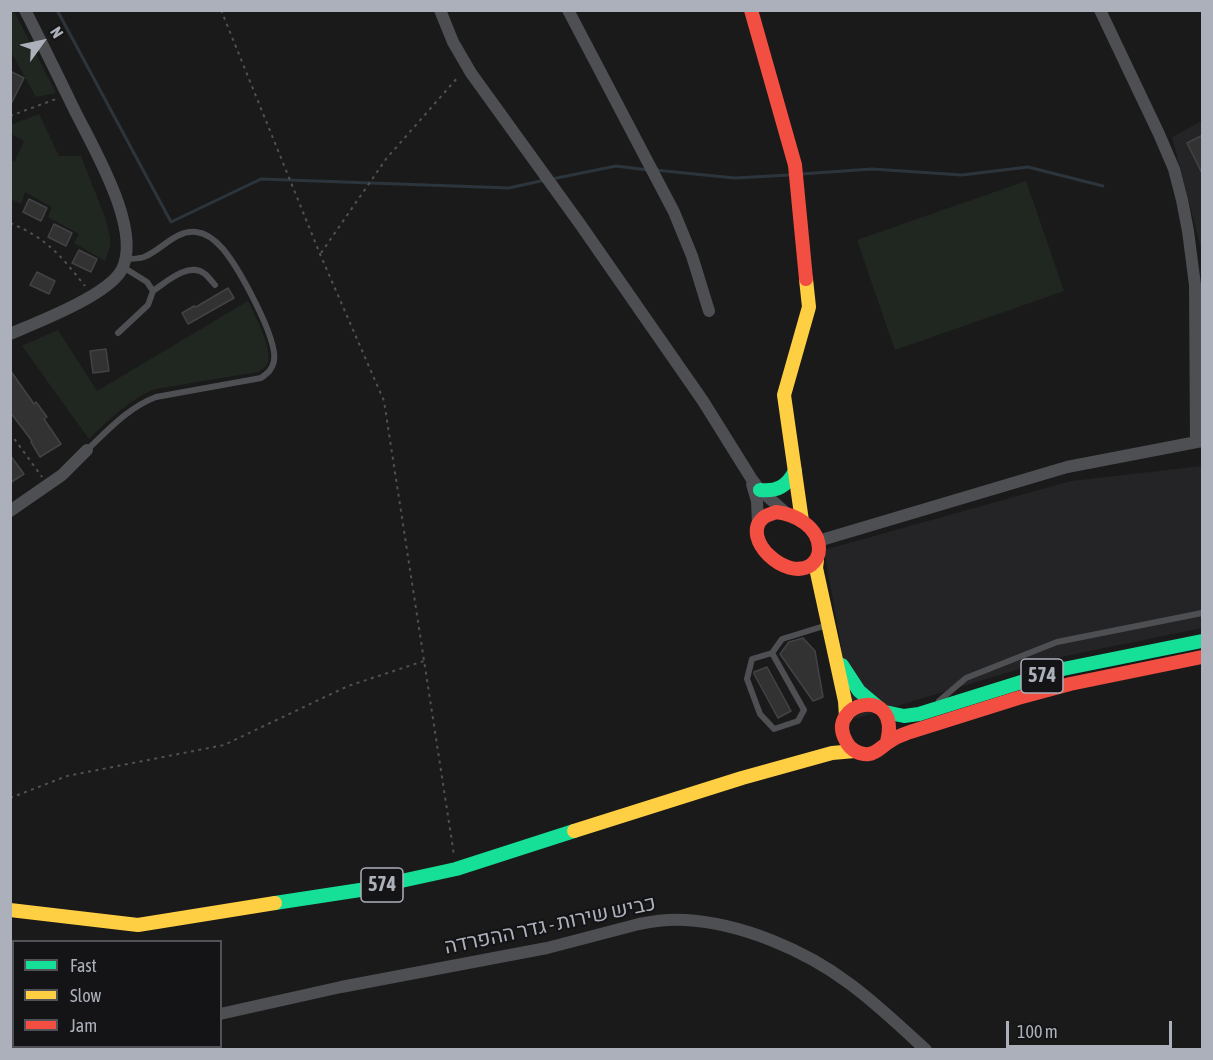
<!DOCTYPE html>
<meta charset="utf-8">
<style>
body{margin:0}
#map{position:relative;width:1213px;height:1060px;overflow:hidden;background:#1a1a1a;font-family:"Asap Condensed",sans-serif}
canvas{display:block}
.frame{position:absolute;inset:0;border:12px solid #acb0ba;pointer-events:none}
.legend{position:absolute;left:12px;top:940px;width:210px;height:108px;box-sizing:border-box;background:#141416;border:2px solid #515258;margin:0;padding:8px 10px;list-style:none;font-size:18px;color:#acb0ba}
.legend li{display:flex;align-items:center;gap:12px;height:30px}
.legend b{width:30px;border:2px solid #515258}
.north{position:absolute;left:12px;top:12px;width:60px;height:60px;-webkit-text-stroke:4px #141416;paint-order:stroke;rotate:57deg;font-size:16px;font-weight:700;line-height:24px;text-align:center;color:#acb0ba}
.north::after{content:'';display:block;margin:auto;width:21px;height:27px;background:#acb0ba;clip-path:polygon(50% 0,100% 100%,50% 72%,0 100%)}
.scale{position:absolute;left:1006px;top:1021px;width:166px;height:27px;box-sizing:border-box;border:3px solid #acb0ba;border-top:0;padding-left:8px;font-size:18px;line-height:21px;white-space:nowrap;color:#acb0ba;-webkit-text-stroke:4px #141416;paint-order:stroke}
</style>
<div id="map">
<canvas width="1213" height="1060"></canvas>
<div class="frame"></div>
<ul class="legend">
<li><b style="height:8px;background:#16e098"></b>Fast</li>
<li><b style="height:8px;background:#ffcf43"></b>Slow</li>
<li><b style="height:8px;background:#f24e42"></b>Jam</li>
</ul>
<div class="north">N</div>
<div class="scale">100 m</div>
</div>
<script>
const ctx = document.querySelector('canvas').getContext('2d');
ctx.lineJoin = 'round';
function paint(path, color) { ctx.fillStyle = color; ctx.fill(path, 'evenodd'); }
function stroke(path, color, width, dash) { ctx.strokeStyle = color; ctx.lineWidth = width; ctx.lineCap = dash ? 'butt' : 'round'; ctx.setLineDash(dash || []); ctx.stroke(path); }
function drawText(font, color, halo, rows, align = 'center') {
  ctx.font = font + ' "Asap Condensed",Heebo,sans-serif'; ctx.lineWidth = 4.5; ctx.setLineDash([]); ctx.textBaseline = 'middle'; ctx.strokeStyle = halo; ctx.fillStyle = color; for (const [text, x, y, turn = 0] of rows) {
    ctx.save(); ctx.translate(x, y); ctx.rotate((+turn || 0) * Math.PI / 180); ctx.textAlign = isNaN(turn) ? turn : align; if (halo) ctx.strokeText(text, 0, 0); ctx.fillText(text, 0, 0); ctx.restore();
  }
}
paint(new Path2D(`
 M 1202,121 L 1202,252 L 1172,137 Z
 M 1202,466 L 1202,628 L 1056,658 L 854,719 L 824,550 L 1071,481 Z`), '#242426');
paint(new Path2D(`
 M 10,11 L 14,11 L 56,93 L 36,97 L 11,52 Z
 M 39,114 L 59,156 L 81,156 L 106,220 L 110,237 L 110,246 L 105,261 L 74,243 L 79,234 L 48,217 L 52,207 L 25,192 L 21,204 L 11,199 L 11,160 L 15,161 L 24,141 L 11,134 L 11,125 Z
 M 1026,181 L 1064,291 L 895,350 L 857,240 Z
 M 248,301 C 254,314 276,353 266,366 C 264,369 260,370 258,372 L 155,389 C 128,400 110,419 89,439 L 22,346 L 58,330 L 97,391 Z`), '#202721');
stroke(new Path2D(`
 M 57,10 L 171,222 L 261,179 L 509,188 L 545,180
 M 655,170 L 735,178 L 789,175
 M 801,174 L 872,169 L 962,175 L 1028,167 L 1103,186
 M 552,179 L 616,166 L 648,170`), '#2d353c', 3);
const building = new Path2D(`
 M 10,71 L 24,78 L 10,106 Z
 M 1203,135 L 1203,175 L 1187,143 Z
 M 29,199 L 47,208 L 41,221 L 23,212 Z
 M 54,224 L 72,233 L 66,246 L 48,237 Z
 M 79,250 L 97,259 L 91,272 L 72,263 Z
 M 37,272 L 55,281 L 49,294 L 30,285 Z
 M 228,288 L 234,298 L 188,324 L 182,313 L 194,306 L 196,307 Z
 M 106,349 L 109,371 L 93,373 L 90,351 Z
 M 10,370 L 34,404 L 36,402 L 47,417 L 44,419 L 61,444 L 40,457 L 31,442 L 32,441 L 10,412 Z
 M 10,455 L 24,474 L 10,483 Z
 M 803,638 L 815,651 L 823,697 L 813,701 L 780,654 L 789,642 Z
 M 767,667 L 791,711 L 778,718 L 754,674 L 754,672 Z`);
paint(building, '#323232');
stroke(building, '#424346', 1.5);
stroke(new Path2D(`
 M 221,10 L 320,254 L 384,401 L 454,855
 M 10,116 L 56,99
 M 10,223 C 47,238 61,256 85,286
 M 321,253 L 386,159 L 459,76
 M 10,433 L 42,477
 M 10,798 L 67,776 L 224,745 L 348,686 L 424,661`), '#505154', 2, [3, 4.5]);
stroke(new Path2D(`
 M 153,291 C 166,282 189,261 205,274 C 209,277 212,282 215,285
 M 118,333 L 148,305 L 153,291 L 147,282 L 123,267
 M 87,450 C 108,430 129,407 156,397 L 261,378 C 268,373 272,370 274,361 C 278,338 238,267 223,249 C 216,241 207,233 196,232 C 175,230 162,250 144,257 C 138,259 131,259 125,259
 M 772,653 L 752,659 L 747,679 L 760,714 L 774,729 L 798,721 L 804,710 L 772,653 L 782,639 L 824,626
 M 939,701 L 966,678 L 1057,642 L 1202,613`), '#4e4f53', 6);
stroke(new Path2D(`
 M 440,10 L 453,42 L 471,73 L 580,224 L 703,401 L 751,478 L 760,490 L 785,512
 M 568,10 L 674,212 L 692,256 L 709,311
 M 1100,10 L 1159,134 L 1174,169 L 1182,200 L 1188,231 L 1195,285 L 1196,442
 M 10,334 C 38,322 106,296 121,271 C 144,231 92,146 74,109 C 58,76 42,43 25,10
 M 752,484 L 757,501 L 758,524
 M 10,511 L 62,475 L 87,450
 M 818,541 L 1067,467 L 1202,441
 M 220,1014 L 341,987 L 547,948 L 639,924 C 654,921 670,919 685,920 C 741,923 805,950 850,984 C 877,1004 901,1027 926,1050
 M 107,1050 L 112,1046`), '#4e4f53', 12);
stroke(new Path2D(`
 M 760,490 C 777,492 787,486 795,471
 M 842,665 L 859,691 L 878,707
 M 885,712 L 904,716 L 919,714 L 1063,669 L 1202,641
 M 275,903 L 360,890 L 456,869 L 574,831`), '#16e098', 14);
stroke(new Path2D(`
 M 802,521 L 784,395 L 809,307 L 806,279
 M 817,560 L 816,568 L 845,701 L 846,716
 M 574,831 L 742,778 L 832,753 L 855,751
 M 10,910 L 138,925 L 275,903`), '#ffcf43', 14);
stroke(new Path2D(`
 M 751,10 L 795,165 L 806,279
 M 776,512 C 795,514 819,527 819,549 C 819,555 816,561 811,565 C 786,582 740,538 763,518 C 766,515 772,514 776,512 Z
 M 887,742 C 902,684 824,702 846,741 C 850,750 860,755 869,754 C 877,753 882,746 889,742 C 895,737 902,735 910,732 L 1018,698 L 1070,684 L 1202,657`), '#f24e42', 14);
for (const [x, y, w] of [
 [1042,676,42],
 [382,885,42]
]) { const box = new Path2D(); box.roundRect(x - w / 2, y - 17, w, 34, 4.5); ctx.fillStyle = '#141416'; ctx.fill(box); stroke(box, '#acb0ba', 1.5); }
drawText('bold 20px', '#acb0ba', null, [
 ["574",1042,676],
 ["574",382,885]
]);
drawText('21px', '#acb0ba', '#141416', [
 ["כביש שירות - גדר ההפרדה",550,925,-12]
]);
</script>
